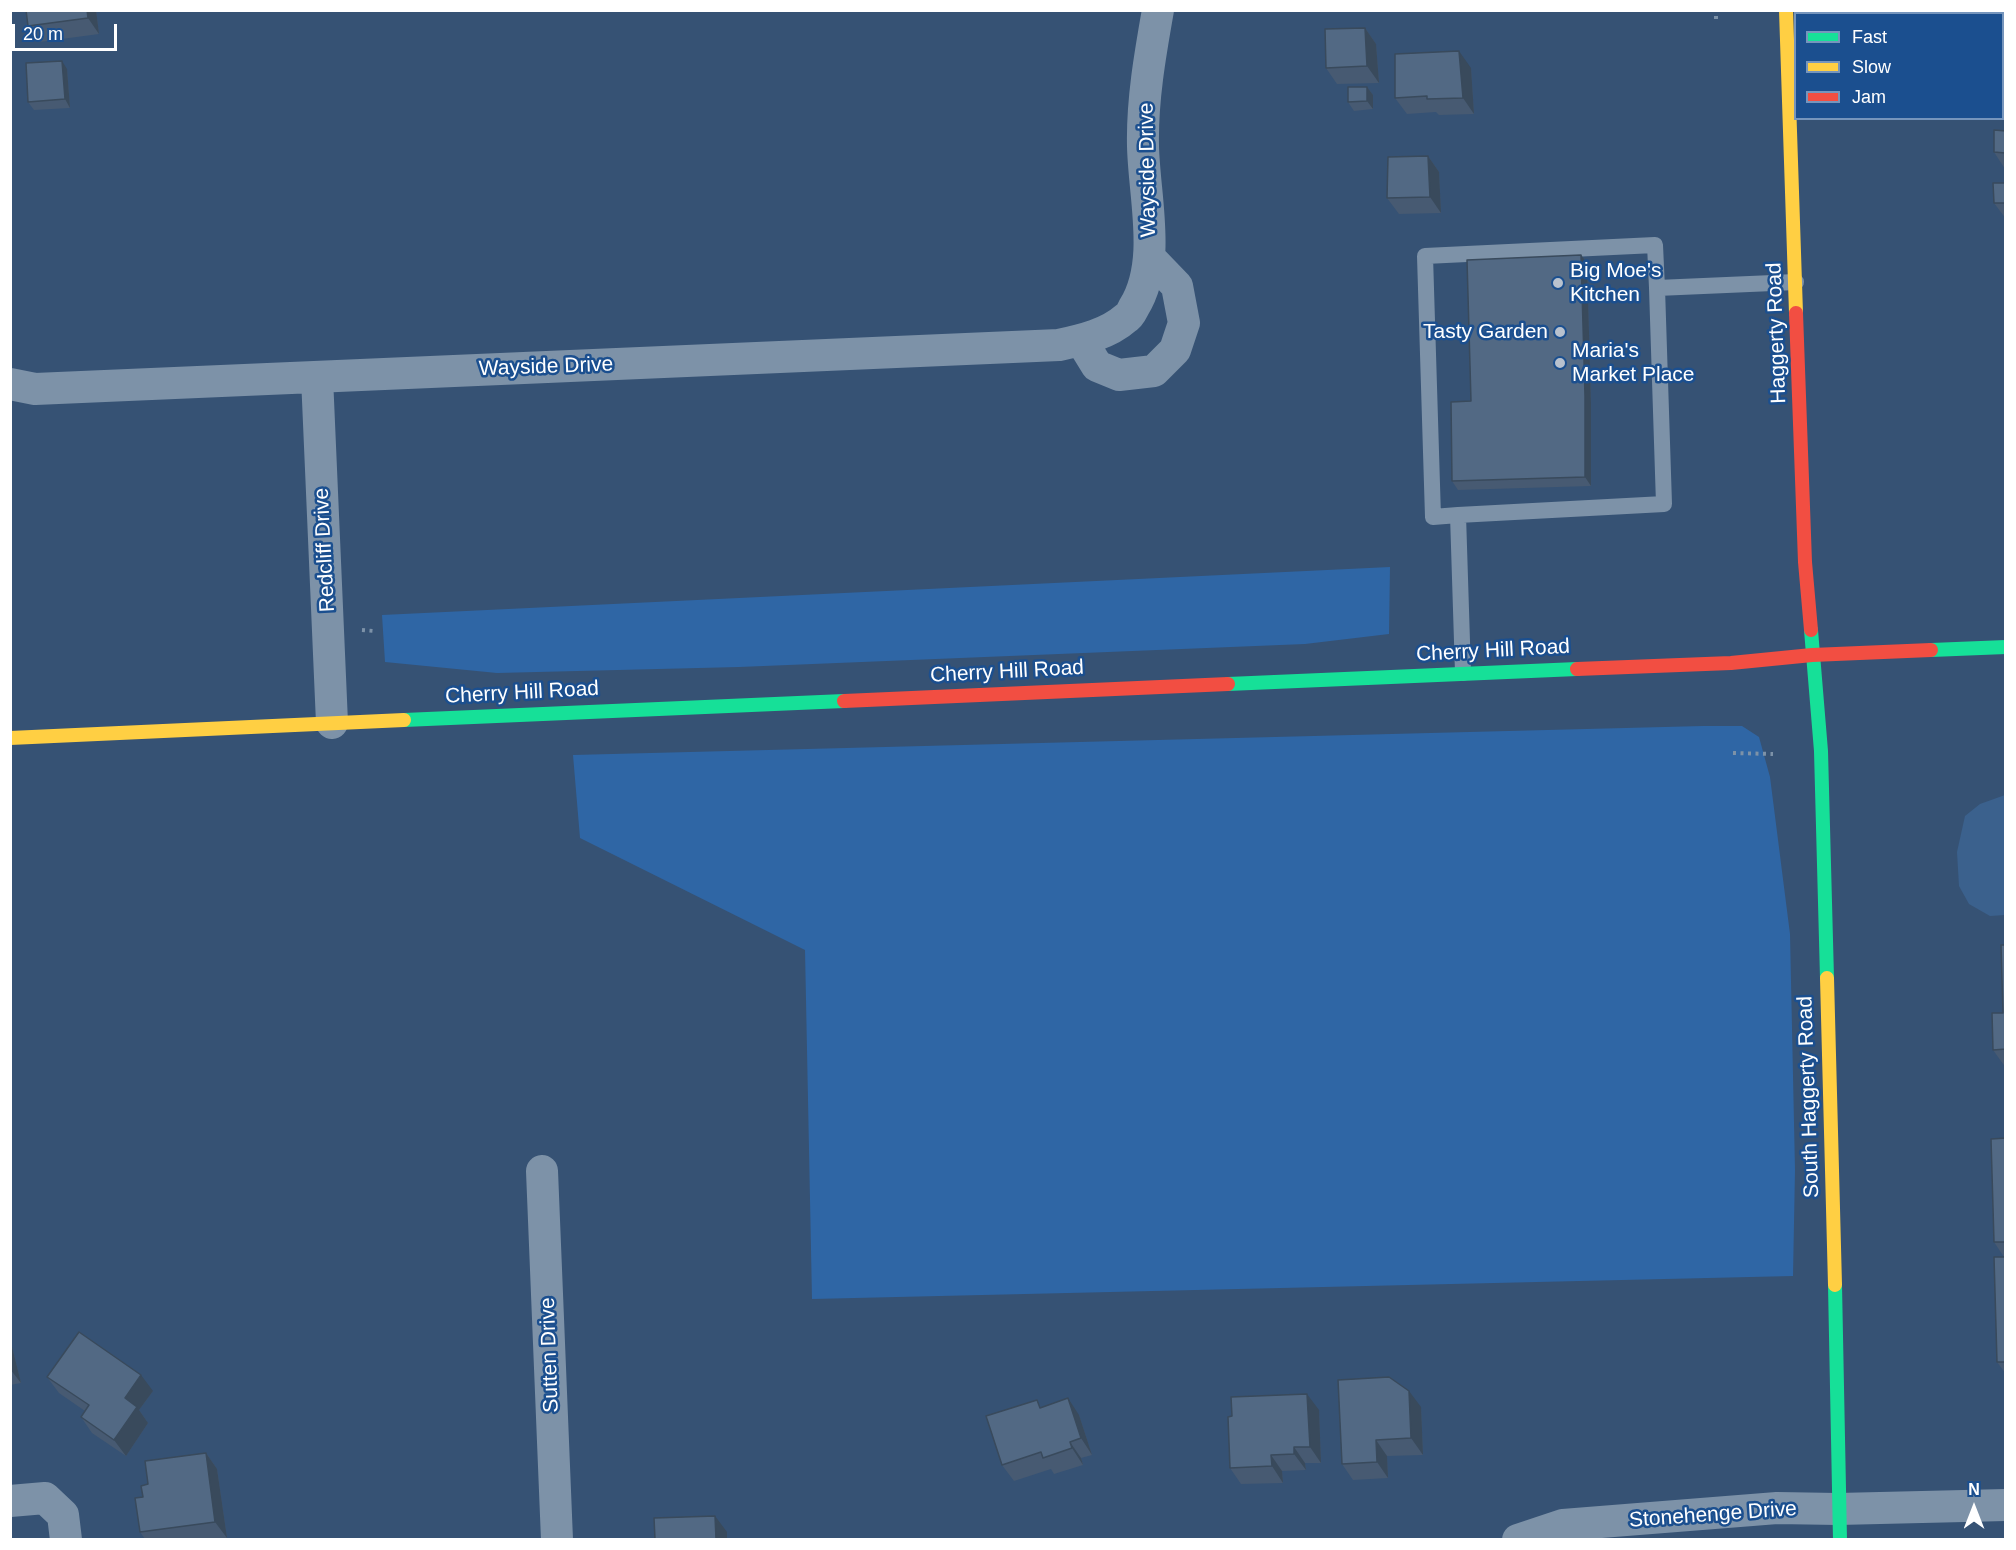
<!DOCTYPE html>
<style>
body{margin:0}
#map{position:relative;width:2016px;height:1550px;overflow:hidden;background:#365274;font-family:Arial,sans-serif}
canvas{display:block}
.frame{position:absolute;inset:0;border:12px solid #fff;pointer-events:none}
.legend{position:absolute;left:1794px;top:12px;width:210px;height:108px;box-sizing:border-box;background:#1b4f8f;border:2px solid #7695bc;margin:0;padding:8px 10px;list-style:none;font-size:18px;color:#fff}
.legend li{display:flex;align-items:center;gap:12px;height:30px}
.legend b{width:30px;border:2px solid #7695bc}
.north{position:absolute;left:1944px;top:1478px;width:60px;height:60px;-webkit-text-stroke:4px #1b4f8f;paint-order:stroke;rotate:0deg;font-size:16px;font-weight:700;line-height:24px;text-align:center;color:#fff}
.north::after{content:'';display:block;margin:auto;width:21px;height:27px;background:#fff;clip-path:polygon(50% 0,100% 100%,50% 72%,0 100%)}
.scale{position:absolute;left:12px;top:24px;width:105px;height:27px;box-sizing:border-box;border:3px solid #fff;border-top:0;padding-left:8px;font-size:18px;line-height:21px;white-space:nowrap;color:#fff;-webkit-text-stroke:4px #1b4f8f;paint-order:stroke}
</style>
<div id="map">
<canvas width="2016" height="1550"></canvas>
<div class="frame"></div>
<ul class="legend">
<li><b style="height:8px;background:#16e098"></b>Fast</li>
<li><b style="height:8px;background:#ffcf43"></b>Slow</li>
<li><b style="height:8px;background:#f24e42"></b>Jam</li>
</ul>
<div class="north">N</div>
<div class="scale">20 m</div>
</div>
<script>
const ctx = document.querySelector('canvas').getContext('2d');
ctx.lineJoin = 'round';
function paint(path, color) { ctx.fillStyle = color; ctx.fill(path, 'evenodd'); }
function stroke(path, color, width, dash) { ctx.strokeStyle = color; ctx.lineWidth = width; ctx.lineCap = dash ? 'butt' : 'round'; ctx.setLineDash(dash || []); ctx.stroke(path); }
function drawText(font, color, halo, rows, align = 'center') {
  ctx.font = font + ' Arial,sans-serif'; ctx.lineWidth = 5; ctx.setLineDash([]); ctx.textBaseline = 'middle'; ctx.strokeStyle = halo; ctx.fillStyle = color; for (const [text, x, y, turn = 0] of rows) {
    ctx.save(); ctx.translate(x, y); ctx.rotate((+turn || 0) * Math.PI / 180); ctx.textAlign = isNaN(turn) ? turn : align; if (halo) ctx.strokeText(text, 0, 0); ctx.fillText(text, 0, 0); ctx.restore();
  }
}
paint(new Path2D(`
 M 1390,567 L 1389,634 L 1305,644 L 739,667 L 497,673 L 385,662 L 382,615 Z
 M 1703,726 L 1742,726 L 1759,737 L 1770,777 L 1790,934 L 1795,1170 L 1793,1276 L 812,1299 L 805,950 L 580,838 L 573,755 Z`), '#2f66a5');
paint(new Path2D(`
 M 2005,795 L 2005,915 L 1990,916 L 1969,904 L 1959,886 L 1957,852 L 1965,816 L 1980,804 Z`), '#3b618d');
stroke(new Path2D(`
 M 1716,19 L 1716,10
 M 2002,49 L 2006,52
 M 362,630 L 374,631
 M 1733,753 L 1773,754`), '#7d92a8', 4, [3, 4.5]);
stroke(new Path2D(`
 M 1458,515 L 1433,517 L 1425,256 L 1655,245 L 1657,288
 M 1463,673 L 1458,515 L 1664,504 L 1657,288 L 1796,282`), '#7d92a8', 16);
stroke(new Path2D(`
 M 1081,340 L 1097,366 L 1119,375 L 1154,371 L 1175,350 L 1184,323 L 1177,286 L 1150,258
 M 317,377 L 332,723
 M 10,384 L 35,389 L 1059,345 C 1082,340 1108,334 1126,318 C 1130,316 1132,311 1134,307 C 1162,262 1144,197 1143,146 C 1142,101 1150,55 1158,10
 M 542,1171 L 557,1540
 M 10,1501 L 45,1498 L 63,1515 L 66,1540
 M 1518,1540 L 1563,1525 L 1777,1508 L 1838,1509 L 2006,1505`), '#7d92a8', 32);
stroke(new Path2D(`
 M 1811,630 L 1821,751 L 1827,978
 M 1931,650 L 2006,647
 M 1228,684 L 1577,669
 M 404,720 L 844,701
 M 1835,1285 L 1840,1540`), '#16e098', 14);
stroke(new Path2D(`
 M 1786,10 L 1796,313
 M 10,738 L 404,720
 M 1827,978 L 1835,1285`), '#ffcf43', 14);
stroke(new Path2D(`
 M 1796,313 L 1805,562 L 1811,630
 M 1577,669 L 1731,663 L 1812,655 L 1931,650
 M 844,701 L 1228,684`), '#f24e42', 14);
paint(new Path2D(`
 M 96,10 L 99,34 L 39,42 L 28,26 Z
 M 1365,28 L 1376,44 L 1379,83 L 1337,84 L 1326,68 Z
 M 1471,68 L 1474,114 L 1439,115 L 1436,112 L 1407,114 L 1395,98 Z
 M 67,69 L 70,108 L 34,110 L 28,102 Z
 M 1367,87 L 1373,95 L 1373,109 L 1354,111 L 1348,102 Z
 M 2006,131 L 2006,219 L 1994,203 L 2005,183 L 2005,169 L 1994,152 Z
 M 1428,156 L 1439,172 L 1441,213 L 1399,214 L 1387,198 Z
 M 1581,255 L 1587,263 L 1591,405 L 1591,486 L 1458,490 L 1452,481 L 1471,401 Z
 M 2006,945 L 2006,1068 L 1993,1050 L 2003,1013 Z
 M 2006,1138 L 2006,1374 L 1997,1362 L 2004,1257 L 1994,1242 Z
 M 10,1339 L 21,1383 L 10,1385 Z
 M 47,1377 L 153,1391 L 139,1410 L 148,1423 L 126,1456 L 92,1433 L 81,1417 L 85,1411 L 59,1393 Z
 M 1042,1407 L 1079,1415 L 1092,1455 L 1081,1458 L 1083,1465 L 1054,1474 L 1051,1469 L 1014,1481 L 1002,1465 Z
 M 1421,1407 L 1423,1455 L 1387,1456 L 1388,1478 L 1353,1480 L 1342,1464 Z
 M 1319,1410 L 1321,1463 L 1305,1463 L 1306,1470 L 1282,1471 L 1283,1483 L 1241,1484 L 1230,1468 Z
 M 206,1453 L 217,1469 L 227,1538 L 218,1539 L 145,1539 L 140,1532 L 143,1497 L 148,1484 Z`), '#475a72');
paint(new Path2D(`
 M 87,10 L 96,10 L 99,34 L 88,18 Z
 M 1365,28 L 1376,44 L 1379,83 L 1367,66 Z
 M 1459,51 L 1471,68 L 1474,114 L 1463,98 Z
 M 62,61 L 67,69 L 70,108 L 65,99 Z
 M 1367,87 L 1373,95 L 1373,109 L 1367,101 Z
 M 1428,156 L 1439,172 L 1441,213 L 1430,197 Z
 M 1581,255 L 1587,263 L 1591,405 L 1591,486 L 1585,477 Z
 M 10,1339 L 21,1383 L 10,1369 Z
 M 141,1375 L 153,1391 L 139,1410 L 148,1423 L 126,1456 L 114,1440 L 125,1398 Z
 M 1409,1391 L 1421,1407 L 1423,1455 L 1411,1438 Z
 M 1307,1394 L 1319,1410 L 1321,1463 L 1310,1447 Z
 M 1068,1398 L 1079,1415 L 1092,1455 L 1081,1438 Z
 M 1376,1440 L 1387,1456 L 1388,1478 L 1377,1462 Z
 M 1070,1442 L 1081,1458 L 1083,1465 L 1072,1448 Z
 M 1294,1447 L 1305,1463 L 1306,1470 L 1294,1454 Z
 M 206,1453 L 217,1469 L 227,1538 L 215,1522 Z
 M 1271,1455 L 1282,1471 L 1283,1483 L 1272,1466 Z
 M 715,1516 L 727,1532 L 727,1539 L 716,1539 Z`), '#394a5c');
const building = new Path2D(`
 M 26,10 L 87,10 L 88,18 L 28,26 Z
 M 1365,28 L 1367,66 L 1326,68 L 1325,29 Z
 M 1459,51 L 1463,98 L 1427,99 L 1427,96 L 1395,98 L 1395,54 Z
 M 62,61 L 65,99 L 28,102 L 26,63 Z
 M 1348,87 L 1367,87 L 1367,101 L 1348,102 Z
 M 1994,130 L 2006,131 L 2006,203 L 1994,203 L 1993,183 L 2005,183 L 2005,153 L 1994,152 Z
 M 1428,156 L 1430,197 L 1387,198 L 1388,157 Z
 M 1581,255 L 1585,396 L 1585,477 L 1452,481 L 1451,402 L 1471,401 L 1467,260 Z
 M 2001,945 L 2006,945 L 2006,1049 L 1993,1050 L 1992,1013 L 2003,1013 Z
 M 2006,1138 L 2006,1242 L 1994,1242 L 1991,1139 Z
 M 1994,1257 L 2006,1257 L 2006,1362 L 1997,1362 Z
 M 79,1332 L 141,1375 L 125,1398 L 137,1407 L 114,1440 L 81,1417 L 89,1405 L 47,1377 Z
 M 1389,1377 L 1409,1391 L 1411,1438 L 1376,1440 L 1377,1462 L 1342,1464 L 1338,1380 Z
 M 1307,1394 L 1310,1447 L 1294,1447 L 1294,1454 L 1271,1455 L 1272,1466 L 1230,1468 L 1228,1417 L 1232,1416 L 1231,1397 Z
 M 1068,1398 L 1081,1438 L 1070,1442 L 1072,1448 L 1043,1458 L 1041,1452 L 1002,1465 L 986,1416 L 1037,1400 L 1040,1408 Z
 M 206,1453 L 215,1522 L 140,1532 L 135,1498 L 143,1497 L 141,1486 L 148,1484 L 145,1461 Z
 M 715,1516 L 716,1539 L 655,1539 L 654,1518 Z`);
paint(building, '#526984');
stroke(building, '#394a5c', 1.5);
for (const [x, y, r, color] of [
 [1558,283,6,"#b9c2ce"],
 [1560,332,6,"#b9c2ce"],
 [1560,363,6,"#b9c2ce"]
]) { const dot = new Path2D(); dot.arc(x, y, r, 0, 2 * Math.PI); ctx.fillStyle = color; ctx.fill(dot); stroke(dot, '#1b4f8f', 2); }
drawText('21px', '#fff', '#1b4f8f', [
 ["Wayside Drive",1148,170,-91],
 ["Haggerty Road",1777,333,-92],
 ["Wayside Drive",546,367,-2],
 ["Redcliff Drive",325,550,-93],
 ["Cherry Hill Road",1493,651,-3],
 ["Cherry Hill Road",1007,672,-3],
 ["Cherry Hill Road",522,693,-3],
 ["South Haggerty Road",1809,1097,-92],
 ["Sutten Drive",550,1355,-92],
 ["Stonehenge Drive",1713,1515,-4]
]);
drawText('21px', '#fff', '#1b4f8f', [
 ["Big Moe's",1570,271],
 ["Kitchen",1570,295],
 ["Tasty Garden",1548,332,"right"],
 ["Maria's",1572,351],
 ["Market Place",1572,375]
], 'left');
</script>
